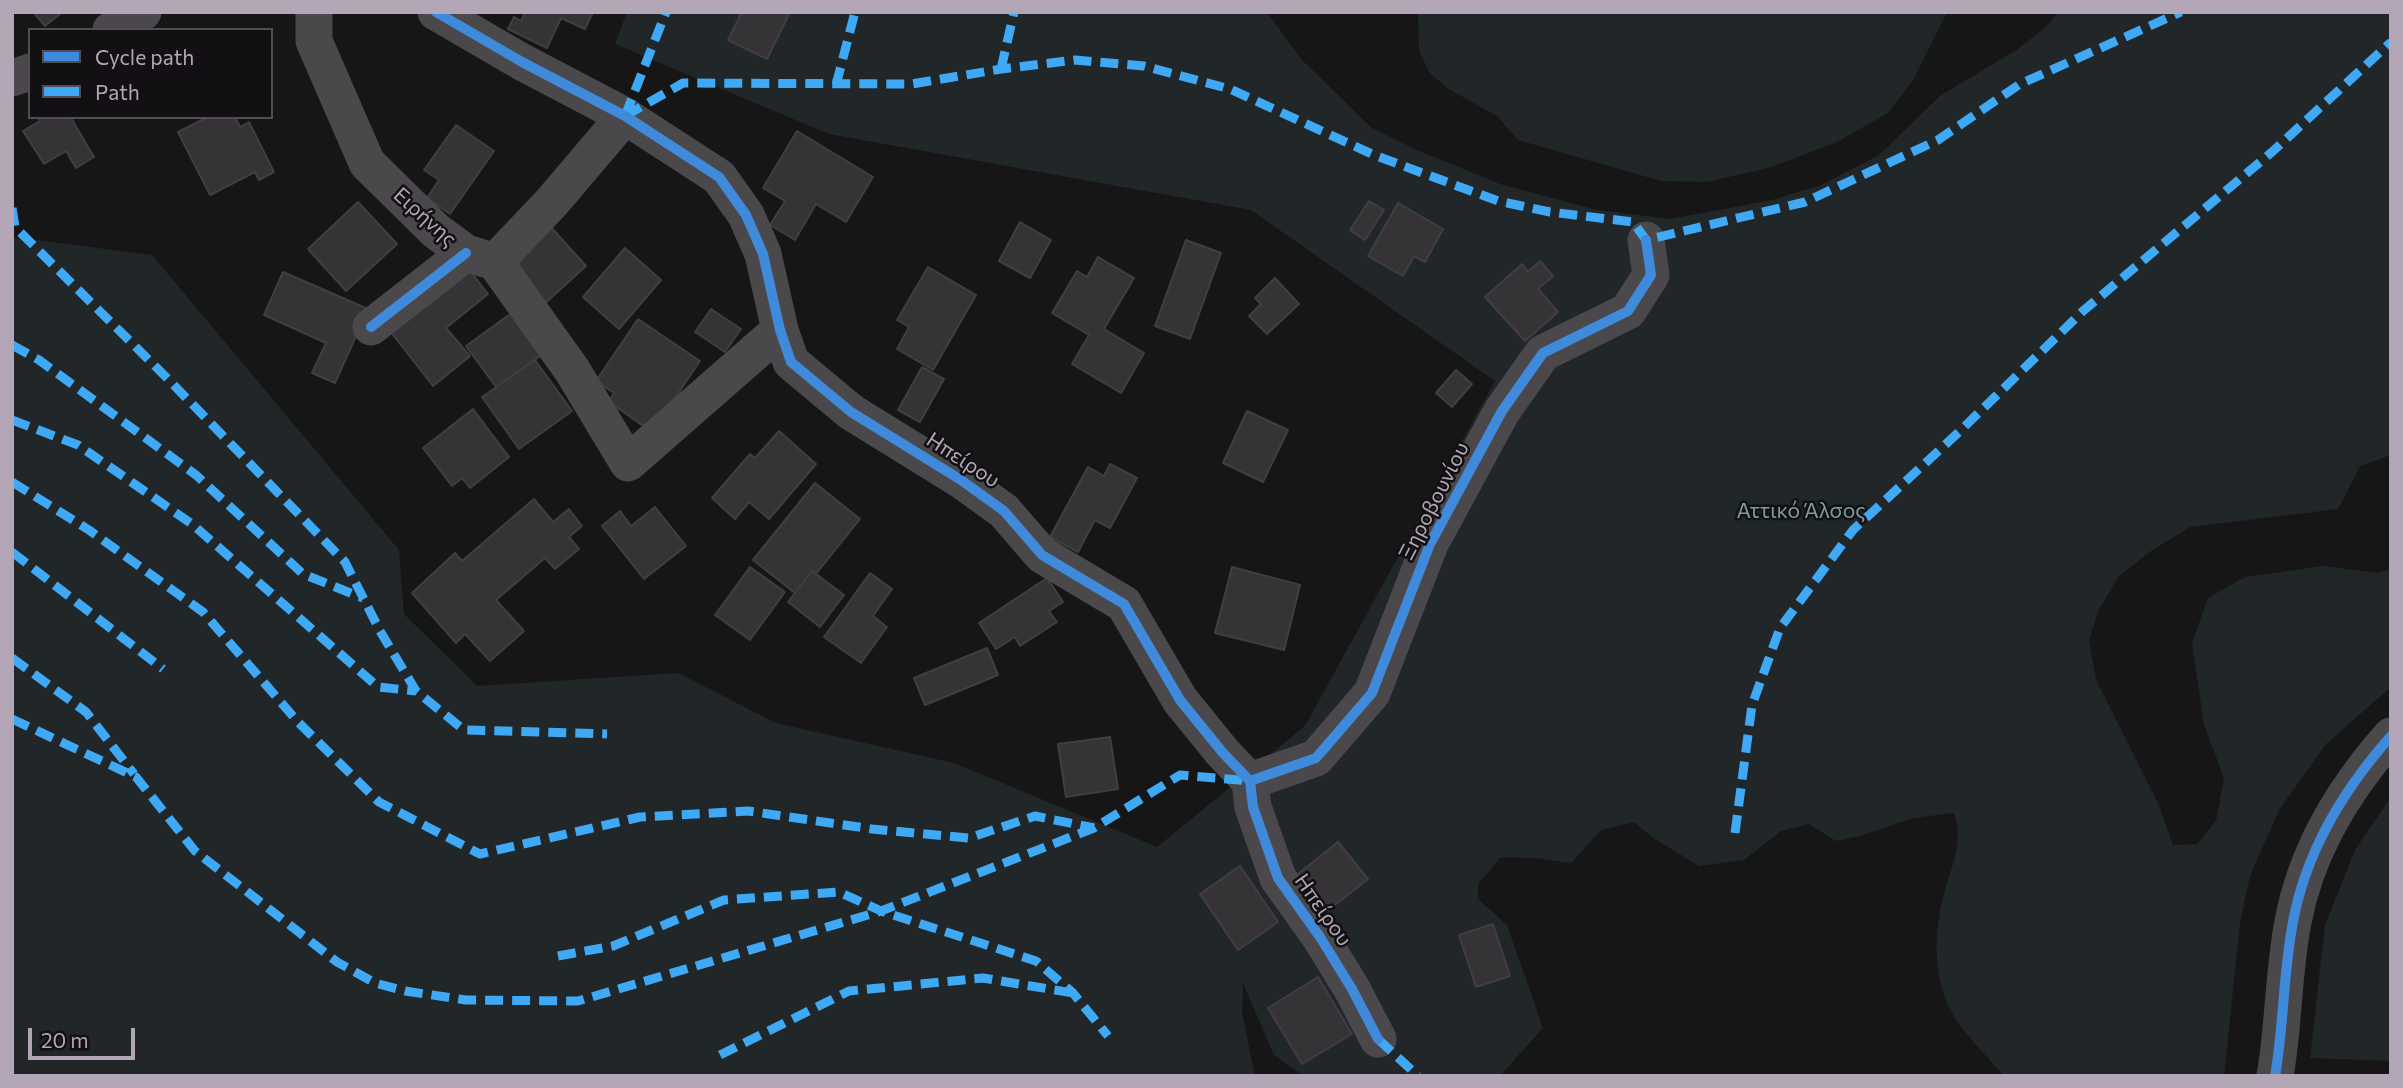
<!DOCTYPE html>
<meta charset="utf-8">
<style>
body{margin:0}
#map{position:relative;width:2403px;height:1088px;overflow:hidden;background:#161616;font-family:Commissioner,sans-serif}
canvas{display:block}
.frame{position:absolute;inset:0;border:14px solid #b3a7b7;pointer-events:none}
.legend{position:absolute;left:28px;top:28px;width:245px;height:91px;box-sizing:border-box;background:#121012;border:2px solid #524c54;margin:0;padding:9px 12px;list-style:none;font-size:21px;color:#b3a7b7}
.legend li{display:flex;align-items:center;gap:14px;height:35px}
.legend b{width:35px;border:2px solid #524c54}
.scale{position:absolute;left:28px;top:1028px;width:107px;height:32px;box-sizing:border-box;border:4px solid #b3a7b7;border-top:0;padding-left:9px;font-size:21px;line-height:24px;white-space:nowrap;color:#b3a7b7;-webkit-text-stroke:5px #121012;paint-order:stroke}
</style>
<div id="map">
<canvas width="2403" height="1088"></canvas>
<div class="frame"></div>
<ul class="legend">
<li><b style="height:9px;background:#408adc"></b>Cycle path</li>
<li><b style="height:9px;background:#3fa9f5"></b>Path</li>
</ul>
<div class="scale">20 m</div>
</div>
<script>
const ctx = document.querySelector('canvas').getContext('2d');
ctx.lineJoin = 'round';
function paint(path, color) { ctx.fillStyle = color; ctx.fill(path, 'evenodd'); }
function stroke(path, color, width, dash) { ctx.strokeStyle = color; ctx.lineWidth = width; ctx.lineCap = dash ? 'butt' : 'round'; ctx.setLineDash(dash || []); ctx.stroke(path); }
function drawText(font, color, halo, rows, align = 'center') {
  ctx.font = font + ' Commissioner,sans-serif'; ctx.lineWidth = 5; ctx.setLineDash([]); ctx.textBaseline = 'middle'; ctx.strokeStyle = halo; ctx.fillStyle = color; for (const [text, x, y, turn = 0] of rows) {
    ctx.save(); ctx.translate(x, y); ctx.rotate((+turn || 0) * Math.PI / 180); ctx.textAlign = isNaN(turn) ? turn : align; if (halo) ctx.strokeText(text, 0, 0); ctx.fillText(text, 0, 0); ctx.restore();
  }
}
paint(new Path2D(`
 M 627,12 L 1267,12 L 1301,59 L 1372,128 L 1417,150 L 1500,184 L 1597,210 L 1671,219 L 1772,200 L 1821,185 L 1879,155 L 1940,96 L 2018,49 L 2046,27 L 2058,12 L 2391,12 L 2391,455 L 2360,466 L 2338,509 L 2190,527 L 2151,551 L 2119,576 L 2099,609 L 2089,640 L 2096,680 L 2159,805 L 2173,845 L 2197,844 L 2216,821 L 2224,778 L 2204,725 L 2192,643 L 2208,598 L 2245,577 L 2323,566 L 2378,573 L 2391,569 L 2391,687 L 2326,744 L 2279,810 L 2250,876 L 2240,923 L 2224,1076 L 2004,1076 C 1989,1058 1963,1033 1952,1013 C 1931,974 1934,928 1946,886 C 1954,863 1963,837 1954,813 L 1913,818 L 1860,836 L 1836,841 L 1809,824 L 1781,831 L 1744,860 L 1699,866 L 1652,837 L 1634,822 L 1601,830 L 1571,863 L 1536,858 L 1501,857 L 1478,884 L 1478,899 L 1507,925 L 1543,1028 L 1500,1076 L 1304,1076 L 1274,1055 L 1243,983 L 1242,1013 L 1255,1076 L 12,1076 L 12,237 L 152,255 L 399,550 L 404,614 L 477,686 L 678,673 L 776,723 L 954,763 L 1157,847 L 1305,726 L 1495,381 L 1251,210 L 829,134 L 615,44 Z
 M 1418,12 L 1947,12 L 1913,80 L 1888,113 L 1835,143 L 1768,168 L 1707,182 L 1661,181 L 1518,140 L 1497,116 L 1447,88 L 1429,72 L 1419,50 Z
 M 2391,797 L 2391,1061 L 2310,1058 L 2325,925 L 2355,850 Z`), '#212729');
const building = new Path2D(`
 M 33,12 L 59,12 L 60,14 L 45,26 Z
 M 525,12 L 593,12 L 585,29 L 561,18 L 547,48 L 508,29 L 514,17 L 521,21 Z
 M 742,12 L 790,12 L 767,59 L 728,40 Z
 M 38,117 L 72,117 L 71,118 L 94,157 L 76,168 L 66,151 L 44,164 L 23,131 L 40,121 Z
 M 208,117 L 235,117 L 240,127 L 249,122 L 274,172 L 259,180 L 255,172 L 210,195 L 178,132 Z
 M 456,125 L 494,151 L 450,214 L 427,198 L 439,180 L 424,170 Z
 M 797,131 L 873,177 L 846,222 L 816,204 L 795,240 L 770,225 L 785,201 L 763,188 Z
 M 1369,201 L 1384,210 L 1365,240 L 1350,230 Z
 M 358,202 L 397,244 L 346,291 L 308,249 Z
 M 1398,203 L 1443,229 L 1425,262 L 1414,256 L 1403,276 L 1368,256 Z
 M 1020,222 L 1051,240 L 1030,278 L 999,261 Z
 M 549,225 L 586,266 L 543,305 L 507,264 Z
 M 1186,240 L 1221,253 L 1190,339 L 1155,326 Z
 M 625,248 L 661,280 L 619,329 L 583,297 Z
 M 1098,257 L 1134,278 L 1104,329 L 1144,353 L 1121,393 L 1072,364 L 1089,335 L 1052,313 L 1077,271 L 1087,277 Z
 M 1540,261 L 1553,276 L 1538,289 L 1558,312 L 1525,341 L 1485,297 L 1522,264 L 1528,272 Z
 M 928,267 L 976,295 L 933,370 L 897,349 L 909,327 L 897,320 Z
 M 468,268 L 488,294 L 446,328 L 470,356 L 433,386 L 390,331 Z
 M 283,272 L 368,309 L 335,383 L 312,373 L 326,343 L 264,315 Z
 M 1275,278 L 1299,304 L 1267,334 L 1249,316 L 1261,304 L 1255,298 Z
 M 711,309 L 741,329 L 725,352 L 695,332 Z
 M 513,312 L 543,354 L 496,387 L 466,346 Z
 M 638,319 L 700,361 L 652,432 L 609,402 L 614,393 L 596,381 Z
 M 535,360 L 572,411 L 519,449 L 482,397 Z
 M 922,367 L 944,379 L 920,422 L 898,410 Z
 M 1456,370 L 1472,384 L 1452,407 L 1436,393 Z
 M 473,409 L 509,457 L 470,488 L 462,478 L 452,486 L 423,448 Z
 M 1247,411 L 1288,430 L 1263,482 L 1223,463 Z
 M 779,431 L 816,464 L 769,519 L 749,502 L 735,519 L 712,498 L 750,454 L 755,458 Z
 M 1110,464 L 1137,478 L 1110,528 L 1095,520 L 1078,552 L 1050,537 L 1088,467 L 1104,476 Z
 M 815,483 L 860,519 L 816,574 L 812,571 L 795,593 L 753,560 Z
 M 534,499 L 553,522 L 569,509 L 582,526 L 569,537 L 579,549 L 555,569 L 545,558 L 496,600 L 524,631 L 490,661 L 465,634 L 456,643 L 412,593 L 455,553 L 462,561 Z
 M 655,507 L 686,546 L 644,579 L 602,526 L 620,511 L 631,526 Z
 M 750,567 L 785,592 L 750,640 L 715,615 Z
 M 1232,567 L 1300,585 L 1284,650 L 1215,633 Z
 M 812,571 L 844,595 L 820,627 L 788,602 Z
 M 870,573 L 892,589 L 873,616 L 887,627 L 861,663 L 824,637 Z
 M 1047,578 L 1063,602 L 1049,611 L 1057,622 L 1020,646 L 1015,637 L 996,649 L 979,623 Z
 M 987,648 L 998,675 L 925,705 L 914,678 Z
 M 1110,737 L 1118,789 L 1066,797 L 1058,744 Z
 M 1338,842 L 1368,879 L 1322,915 L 1293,878 Z
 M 1240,866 L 1278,922 L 1238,950 L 1200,894 Z
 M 1493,924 L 1510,976 L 1476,987 L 1459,935 Z
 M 1318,977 L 1352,1034 L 1302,1064 L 1268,1008 Z`);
paint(building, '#353335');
stroke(building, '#413e42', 2);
stroke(new Path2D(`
 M 314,12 L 314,41 L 367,163 L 436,231 L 466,253 L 495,262 L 572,370 L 628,463 L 780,330
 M 436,12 L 522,62 L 625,116 L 719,177 L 746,215 L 763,254 L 780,330 L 791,362 L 851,412 L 961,480 L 1004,511 L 1042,555 L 1124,604 L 1180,700 L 1223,753 L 1250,781 L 1253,807 L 1278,878 L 1320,937 L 1352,989 L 1378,1039
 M 111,30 L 143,12
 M 12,78 L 30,72
 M 495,262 L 552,202 L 625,116
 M 371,327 L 466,253
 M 1250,781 L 1316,758 L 1372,693 L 1430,544 L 1502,411 L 1543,353 L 1628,311 L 1651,275 L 1646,240
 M 2275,1076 C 2284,1025 2283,973 2293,922 C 2306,851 2344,789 2391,736`), '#4b484c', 37);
stroke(new Path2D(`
 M 1001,69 L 1014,12
 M 836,85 L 855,12
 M 625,116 L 683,83 L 912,84 L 1001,69 L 1075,60 L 1144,66 L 1230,89 L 1374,155 L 1498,201 L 1550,212 L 1633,222 L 1646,240 L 1805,202 L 1938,140 L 2020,84 L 2181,12
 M 625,116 L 666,12
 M 12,208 L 15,227 L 168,379 L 345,562 L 380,631 L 416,691 L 464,730 L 607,734
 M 12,345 L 39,360 L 196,475 L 303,574 L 363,598
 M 12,420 L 78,445 L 192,524 L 378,687 L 416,691
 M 12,482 L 89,530 L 203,612 L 298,722 L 379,802 L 480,854 L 640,817 L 748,811 L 872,829 L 969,838 L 1035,816 L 1094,828
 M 12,552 L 163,669
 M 12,658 L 86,712 L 134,774
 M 12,719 L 136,777 L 195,851 L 337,962 L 375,983 L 405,991 L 466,1000 L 578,1001 L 881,911 L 1094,828 L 1180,775 L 1250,781
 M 1735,833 L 1752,705 L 1780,628 L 1853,530 L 1960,431 L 2083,311 L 2272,152 L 2391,42
 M 558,956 L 613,946 L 724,900 L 839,892 L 881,911 L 1036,961 L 1073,993 L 1108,1036
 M 1378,1039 L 1418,1076
 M 720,1055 L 849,991 L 983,978 L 1073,993`), '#3fa9f5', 9, [18, 9]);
stroke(new Path2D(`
 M 436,12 L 522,62 L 625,116 L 719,177 L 746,215 L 763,254 L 780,330 L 791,362 L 851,412 L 961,480 L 1004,511 L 1042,555 L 1124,604 L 1180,700 L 1223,753 L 1250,781 L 1253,807 L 1278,878 L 1320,937 L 1352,989 L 1378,1039
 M 371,327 L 466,253
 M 1250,781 L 1316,758 L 1372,693 L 1430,544 L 1502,411 L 1543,353 L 1628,311 L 1651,275 L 1646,240
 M 2275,1076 C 2284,1025 2283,973 2293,922 C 2306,851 2344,789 2391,736`), '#408adc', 10);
drawText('21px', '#b3a7b7', '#121012', [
 ["Ειρήνης",425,217,42],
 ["Ηπείρου",963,460,33],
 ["Ξηροβουνίου",1434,501,-63],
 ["Ηπείρου",1323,910,55]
]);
drawText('21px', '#7d9ea3', '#121012', [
 ["Αττικό Άλσος",1801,511]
]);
</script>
